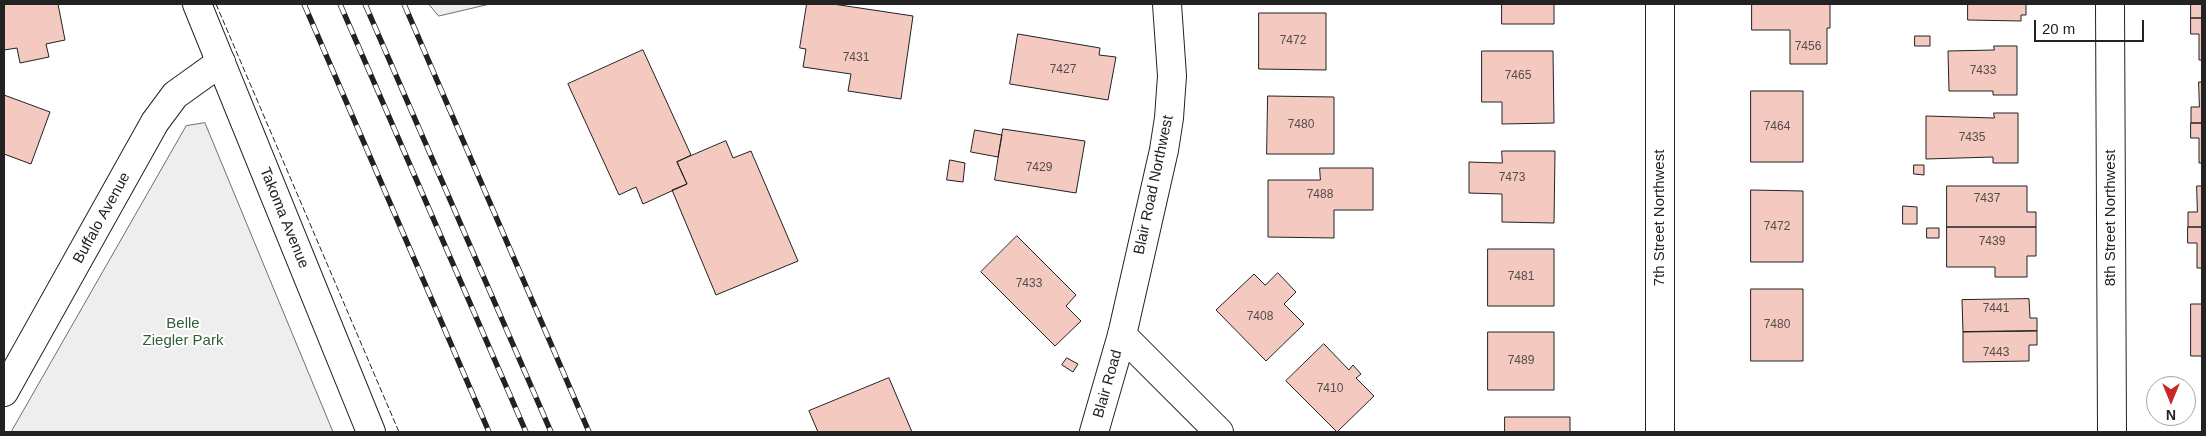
<!DOCTYPE html>
<style>
body{margin:0}
#map{position:relative;width:2206px;height:436px;overflow:hidden;background:#fff;font-family:Arial,sans-serif}
canvas{display:block}
.frame{position:absolute;inset:0;border:5px solid #222;pointer-events:none}
.north{position:absolute;left:2146px;top:376px;width:50px;height:50px;box-sizing:border-box;background:#fff;border:1px solid #a7a7a7;border-radius:50%;rotate:180deg;font-size:14px;font-weight:700;line-height:20px;text-align:center;color:#222}
.north::after{content:'';display:block;margin:auto;width:18px;height:22px;background:#c62828;clip-path:polygon(50% 0,100% 100%,50% 72%,0 100%)}
.scale{position:absolute;left:2034px;top:20px;width:110px;height:22px;box-sizing:border-box;border:2px solid #222;border-top:0;padding-left:6px;font-size:15px;line-height:18px;white-space:nowrap;color:#222;-webkit-text-stroke:4px #fff;paint-order:stroke}
</style>
<div id="map">
<canvas width="2206" height="436"></canvas>
<div class="frame"></div>
<div class="north">N</div>
<div class="scale">20 m</div>
</div>
<script>
const ctx = document.querySelector('canvas').getContext('2d');
ctx.lineJoin = 'round';
function paint(path, color) { ctx.fillStyle = color; ctx.fill(path, 'evenodd'); }
function stroke(path, color, width, dash) { ctx.strokeStyle = color; ctx.lineWidth = width; ctx.lineCap = dash ? 'butt' : 'round'; ctx.setLineDash(dash || []); ctx.stroke(path); }
function drawText(font, color, halo, rows, align = 'center') {
  ctx.font = font + ' Arial,sans-serif'; ctx.lineWidth = 4; ctx.setLineDash([]); ctx.textBaseline = 'middle'; ctx.strokeStyle = halo; ctx.fillStyle = color; for (const [text, x, y, turn = 0] of rows) {
    ctx.save(); ctx.translate(x, y); ctx.rotate((+turn || 0) * Math.PI / 180); ctx.textAlign = isNaN(turn) ? turn : align; if (halo) ctx.strokeText(text, 0, 0); ctx.fillText(text, 0, 0); ctx.restore();
  }
}
const green = new Path2D(`
 M 429,4 L 490,4 L 439,16 Z
 M 205,123 L 333,432 L 11,432 L 186,126 Z`);
paint(green, '#eee');
stroke(green, '#6f6f6f', 1);
const building = new Path2D(`
 M 4,4 L 58,4 L 65,40 L 46,44 L 49,57 L 20,63 L 17,48 L 4,50 Z
 M 807,4 L 833,4 L 913,16 L 901,99 L 848,91 L 851,74 L 803,67 L 806,49 L 800,48 Z
 M 1502,4 L 1554,4 L 1554,24 L 1502,24 Z
 M 1752,4 L 1830,4 L 1830,28 L 1827,28 L 1827,64 L 1790,64 L 1790,30 L 1752,30 Z
 M 1968,4 L 2026,4 L 2026,15 L 2021,15 L 2021,21 L 1968,20 Z
 M 2191,4 L 2202,4 L 2202,18 L 2191,18 Z
 M 1259,13 L 1326,13 L 1326,70 L 1259,69 Z
 M 2191,18 L 2202,18 L 2202,60 L 2199,60 L 2199,34 L 2191,34 Z
 M 1018,34 L 1100,48 L 1099,55 L 1116,57 L 1108,100 L 1010,84 Z
 M 1915,36 L 1930,36 L 1930,46 L 1915,46 Z
 M 1994,46 L 2017,46 L 2017,95 L 1993,95 L 1993,91 L 1949,91 L 1948,51 L 1994,50 Z
 M 643,50 L 691,155 L 677,162 L 687,184 L 643,204 L 636,187 L 619,195 L 568,84 Z
 M 1482,51 L 1553,51 L 1554,123 L 1502,124 L 1502,102 L 1482,102 Z
 M 2199,82 L 2202,82 L 2202,123 L 2191,123 L 2191,107 L 2199,107 Z
 M 1751,91 L 1803,91 L 1803,162 L 1751,162 Z
 M 4,95 L 50,112 L 31,164 L 4,154 Z
 M 1268,96 L 1334,97 L 1334,154 L 1267,154 Z
 M 1994,113 L 2018,113 L 2018,163 L 1993,163 L 1993,157 L 1926,159 L 1926,116 L 1994,118 Z
 M 2191,123 L 2202,123 L 2202,163 L 2199,163 L 2199,138 L 2191,138 Z
 M 1003,129 L 1085,141 L 1076,193 L 995,180 Z
 M 975,130 L 1002,135 L 998,157 L 971,152 Z
 M 726,141 L 733,158 L 751,151 L 798,261 L 716,295 L 672,190 L 687,184 L 677,162 Z
 M 1502,151 L 1555,151 L 1554,223 L 1502,222 L 1502,194 L 1469,193 L 1469,162 L 1502,163 Z
 M 950,160 L 965,163 L 963,182 L 947,180 Z
 M 1914,165 L 1924,165 L 1924,175 L 1914,174 Z
 M 1320,168 L 1373,168 L 1373,210 L 1334,210 L 1334,238 L 1268,237 L 1268,180 L 1320,180 Z
 M 1947,186 L 2027,186 L 2027,212 L 2036,212 L 2036,227 L 1947,227 Z
 M 2197,186 L 2202,186 L 2202,227 L 2188,227 L 2188,212 L 2197,212 Z
 M 1751,190 L 1803,191 L 1803,262 L 1751,262 Z
 M 1903,206 L 1917,207 L 1917,224 L 1903,224 Z
 M 1947,227 L 2036,227 L 2036,256 L 2027,256 L 2027,277 L 1995,277 L 1995,267 L 1947,267 Z
 M 2188,227 L 2202,227 L 2202,268 L 2197,268 L 2197,243 L 2188,243 Z
 M 1927,228 L 1939,228 L 1939,238 L 1927,238 Z
 M 1017,236 L 1076,295 L 1066,306 L 1081,321 L 1055,346 L 981,272 Z
 M 1488,249 L 1554,249 L 1554,306 L 1488,306 Z
 M 1278,273 L 1296,292 L 1284,304 L 1304,324 L 1266,361 L 1216,310 L 1254,274 L 1265,285 Z
 M 1751,289 L 1803,289 L 1803,361 L 1751,361 Z
 M 2029,299 L 2030,318 L 2037,318 L 2037,331 L 1963,332 L 1962,300 Z
 M 2191,304 L 2202,304 L 2202,356 L 2191,356 Z
 M 2037,331 L 2037,345 L 2029,345 L 2029,361 L 1963,362 L 1963,332 Z
 M 1488,332 L 1554,332 L 1554,390 L 1488,390 Z
 M 1324,344 L 1349,370 L 1353,365 L 1361,374 L 1356,378 L 1374,396 L 1337,432 L 1286,381 Z
 M 1067,358 L 1078,364 L 1073,372 L 1062,365 Z
 M 889,378 L 912,432 L 818,432 L 809,411 Z
 M 1505,417 L 1570,417 L 1570,432 L 1505,432 Z`);
paint(building, '#f3c9c0');
stroke(building, '#222', 1);
const minor = new Path2D(`
 M 1660,4 L 1660,432
 M 2110,4 L 2112,432
 M 4,392 L 155,122 L 175,95 L 221,62`);
const tertiary = new Path2D(`
 M 197,4 L 371,432
 M 1122,335 L 1219,432`);
const secondary = new Path2D(`
 M 1094,432 L 1122,335 L 1164,150 L 1169,118 L 1172,76 L 1167,4`);
stroke(minor, '#222', 30);
stroke(tertiary, '#222', 30);
stroke(secondary, '#222', 30);
stroke(minor, '#fff', 28);
stroke(tertiary, '#fff', 28);
stroke(secondary, '#fff', 28);
const rail = new Path2D(`
 M 304,4 L 489,432
 M 340,4 L 526,432
 M 365,4 L 551,432
 M 404,4 L 589,432`);
stroke(rail, '#222', 5.5);
stroke(rail, '#fff', 4, [11]);
stroke(new Path2D(`
 M 216,4 L 399,432`), '#222', 1, [6, 2.5]);
drawText('12px', '#564c4a', null, [
 ["7472",1293,41],
 ["7456",1808,47],
 ["7431",856,58],
 ["7427",1063,70],
 ["7433",1983,71],
 ["7465",1518,76],
 ["7480",1301,125],
 ["7464",1777,127],
 ["7435",1972,138],
 ["7429",1039,168],
 ["7473",1512,178],
 ["7488",1320,195],
 ["7437",1987,199],
 ["7472",1777,227],
 ["7439",1992,242],
 ["7481",1521,277],
 ["7433",1029,284],
 ["7441",1996,309],
 ["7408",1260,317],
 ["7480",1777,325],
 ["7443",1996,353],
 ["7489",1521,361],
 ["7410",1330,389]
]);
drawText('15px', '#222', '#fff', [
 ["Blair Road Northwest",1154,185,-78],
 ["Buffalo Avenue",102,218,-61],
 ["Takoma Avenue",284,218,68],
 ["7th Street Northwest",1660,218,-90],
 ["8th Street Northwest",2111,218,-90],
 ["Blair Road",1108,384,-74]
]);
drawText('15px', '#2f5e38', '#fff', [
 ["Belle",183,324],
 ["Ziegler Park",183,341]
]);
</script>
